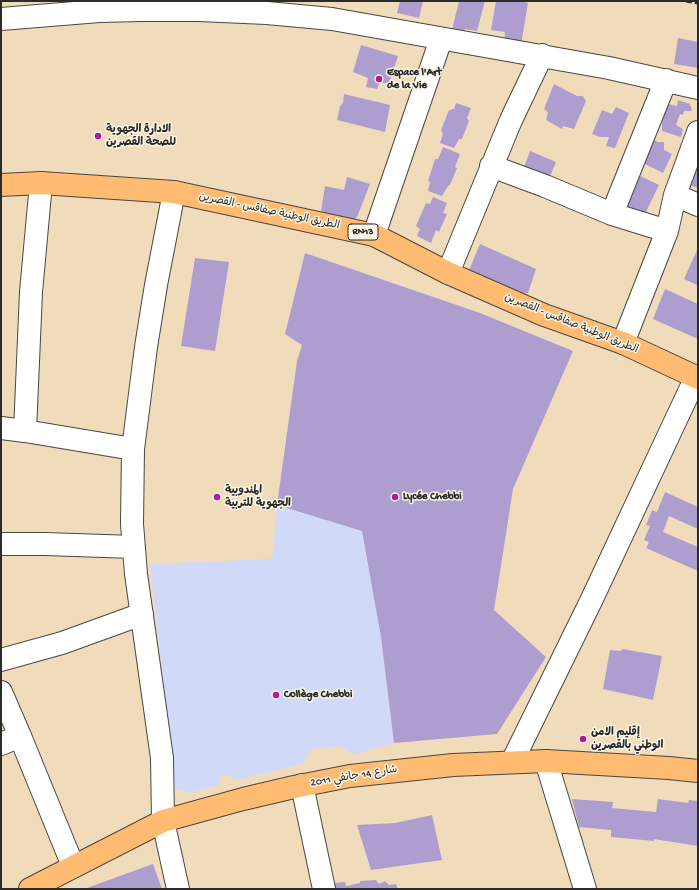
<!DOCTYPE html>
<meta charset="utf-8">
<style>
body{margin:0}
#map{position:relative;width:699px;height:890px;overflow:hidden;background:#f0dcbb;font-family:"Gochi Hand",sans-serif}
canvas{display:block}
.frame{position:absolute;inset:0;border:2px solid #2b2b2b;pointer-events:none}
</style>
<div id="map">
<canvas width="699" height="890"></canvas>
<div class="frame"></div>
</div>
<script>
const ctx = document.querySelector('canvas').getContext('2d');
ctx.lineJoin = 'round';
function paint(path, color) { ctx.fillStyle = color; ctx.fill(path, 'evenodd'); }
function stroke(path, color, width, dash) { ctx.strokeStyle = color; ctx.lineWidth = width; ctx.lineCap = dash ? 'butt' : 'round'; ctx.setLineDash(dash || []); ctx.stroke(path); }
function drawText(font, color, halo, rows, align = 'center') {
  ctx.font = font + ' "Gochi Hand","Playpen Sans Arabic",sans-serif'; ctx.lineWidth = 3; ctx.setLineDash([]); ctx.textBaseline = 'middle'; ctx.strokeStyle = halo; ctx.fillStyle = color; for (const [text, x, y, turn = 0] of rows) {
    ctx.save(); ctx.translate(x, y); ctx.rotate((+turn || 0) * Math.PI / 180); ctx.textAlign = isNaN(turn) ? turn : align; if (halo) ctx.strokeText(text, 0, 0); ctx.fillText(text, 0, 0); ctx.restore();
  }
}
paint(new Path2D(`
 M 277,505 L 362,531 L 381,637 L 394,743 L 355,754 L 339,746 L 312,749 L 302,764 L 237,780 L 229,775 L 221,775 L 219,785 L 188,793 L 175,788 L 150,564 L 272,559 Z`), '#d1d9f9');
paint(new Path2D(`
 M 400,1 L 423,1 L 419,18 L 397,13 Z
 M 459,1 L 485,1 L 477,31 L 465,29 L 464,33 L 452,30 Z
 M 496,1 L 519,1 L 528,3 L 521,45 L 504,43 L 505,32 L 491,30 Z
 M 678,38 L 698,42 L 698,68 L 674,64 Z
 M 361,45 L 398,56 L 389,84 L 380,82 L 377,89 L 366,87 L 368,78 L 353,72 Z
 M 554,84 L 577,96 L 583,96 L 586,101 L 574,129 L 563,126 L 562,129 L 546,120 L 548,112 L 544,109 Z
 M 344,94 L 390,105 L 385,132 L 337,120 L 340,106 L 343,103 Z
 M 678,100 L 690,104 L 692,111 L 684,111 L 683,115 L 680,114 L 676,125 L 683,129 L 681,137 L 662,131 L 662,123 L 656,122 L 664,103 L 677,106 Z
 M 456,103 L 471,108 L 467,118 L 469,121 L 462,139 L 459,139 L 454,148 L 440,143 L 443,134 L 441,130 L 449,110 L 454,109 Z
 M 616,107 L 629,113 L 615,148 L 606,146 L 609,137 L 600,137 L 592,134 L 602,110 L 612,114 Z
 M 650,138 L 658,142 L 664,142 L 664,150 L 672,154 L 663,173 L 639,161 Z
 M 443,147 L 460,154 L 455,167 L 457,168 L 450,185 L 448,186 L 442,196 L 428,191 L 430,182 L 428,181 L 435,159 L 438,159 Z
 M 530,151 L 556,162 L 548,181 L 524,167 Z
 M 698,164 L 698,188 L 690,185 Z
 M 634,173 L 659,185 L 645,214 L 620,204 Z
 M 347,177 L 370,184 L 357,217 L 352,221 L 321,211 L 325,186 L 344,190 Z
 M 433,197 L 447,203 L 443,213 L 447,214 L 439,232 L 436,230 L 431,243 L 417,236 L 420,229 L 416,226 L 426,203 L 430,204 Z
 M 480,244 L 536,269 L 528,293 L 511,295 L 467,275 Z
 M 698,248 L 698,282 L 697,285 L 684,279 Z
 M 305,253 L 480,313 L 573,351 L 513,489 L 494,610 L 546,657 L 497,734 L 394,743 L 381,637 L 362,531 L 277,505 L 297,361 L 302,345 L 285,334 Z
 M 195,258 L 229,262 L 215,351 L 181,346 Z
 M 665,289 L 698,304 L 698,339 L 653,319 Z
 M 665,492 L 698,507 L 698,529 L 669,516 L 663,532 L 698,547 L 698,571 L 646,548 L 649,542 L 644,540 L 650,526 L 646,525 L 652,510 L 657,512 Z
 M 623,649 L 662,656 L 653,700 L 603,689 L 610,650 L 620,651 Z
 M 572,799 L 613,802 L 612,808 L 656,812 L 658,799 L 688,803 L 689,800 L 698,801 L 698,846 L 654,839 L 654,841 L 611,837 L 611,830 L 579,827 Z
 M 432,815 L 442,860 L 371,870 L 357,825 L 395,823 Z
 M 153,864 L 162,889 L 84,889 Z
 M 376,880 L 379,884 L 385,881 L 389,885 L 396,884 L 398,889 L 329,889 L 327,884 L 345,882 L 346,886 L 360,883 L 360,881 Z`), '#ae9ed0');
const minor = new Path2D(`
 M 1,19 L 99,11 L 141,10 L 199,10 L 267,13 L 332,19 L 609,68 L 698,88
 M 491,166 L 545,186 L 612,214 L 667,231
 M 174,192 L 156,285 L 146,347 L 133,449 L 132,524 L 136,574 L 162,758 L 163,821 L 178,889
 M 675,195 L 698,132
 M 612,214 L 666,80
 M 374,235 L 441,39
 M 448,273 L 511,120 L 542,55
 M 623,343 L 667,231 L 675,195 L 698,205
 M 1,428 L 25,431 L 133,449
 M 25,431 L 31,292 L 41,183
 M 1,544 L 45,544 L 134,547
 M 1,660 L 62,643 L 142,614
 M 1,692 L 20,736
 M 1,744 L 20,736 L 73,866
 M 546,761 L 585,889
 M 512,762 L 591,601 L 696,377
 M 302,785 L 324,889`);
const major = new Path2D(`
 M 1,185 L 41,183 L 174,192 L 374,235 L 448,273 L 544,315 L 623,343 L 698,378
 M 30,889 L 163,821 L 243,799 L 294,787 L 350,776 L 453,765 L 546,761 L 669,768 L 698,771`);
stroke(minor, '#494641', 24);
stroke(major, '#494641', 24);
stroke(minor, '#fff', 22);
stroke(major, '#febb71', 22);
stroke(new Path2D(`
 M 686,1 L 698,3`), '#2b2b2b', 3, [6, 3]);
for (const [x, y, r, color] of [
 [379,79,4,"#b5179e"],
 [98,136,4,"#b5179e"],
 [217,497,4,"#b5179e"],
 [395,497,4,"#b5179e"],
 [276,695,4,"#b5179e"],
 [583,739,4,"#b5179e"]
]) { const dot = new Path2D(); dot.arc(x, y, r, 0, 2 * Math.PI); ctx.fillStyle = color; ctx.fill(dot); stroke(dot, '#fcf5e5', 1.5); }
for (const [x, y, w] of [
 [363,232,30]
]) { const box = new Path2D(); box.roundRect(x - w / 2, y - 8, w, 16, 3); ctx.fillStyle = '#fcf5e5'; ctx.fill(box); stroke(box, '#2b2b2b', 1); }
drawText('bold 10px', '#2b2b2b', null, [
 ["RN13",363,232]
]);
drawText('bold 11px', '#2b2b2b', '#fcf5e5', [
 ["Espace l'Art",387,73],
 ["de la Vie",387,86],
 ["الادارة الجهوية",106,130],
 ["للصحة القصرين",106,143],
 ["المندوبية",225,491],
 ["الجهوية للتربية",225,504],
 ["Lycée Chebbi",403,497],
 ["Collège Chebbi",284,695],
 ["إقليم الامن",591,733],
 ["الوطني بالقصرين",591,746]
], 'left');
drawText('11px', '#2b2b2b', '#fcf5e5', [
 ["الطريق الوطنية صفاقس - القصرين",269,212,12],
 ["الطريق الوطنية صفاقس - القصرين",571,324,22],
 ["شارع 14 جانفي 2011",354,777,-9]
]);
</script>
